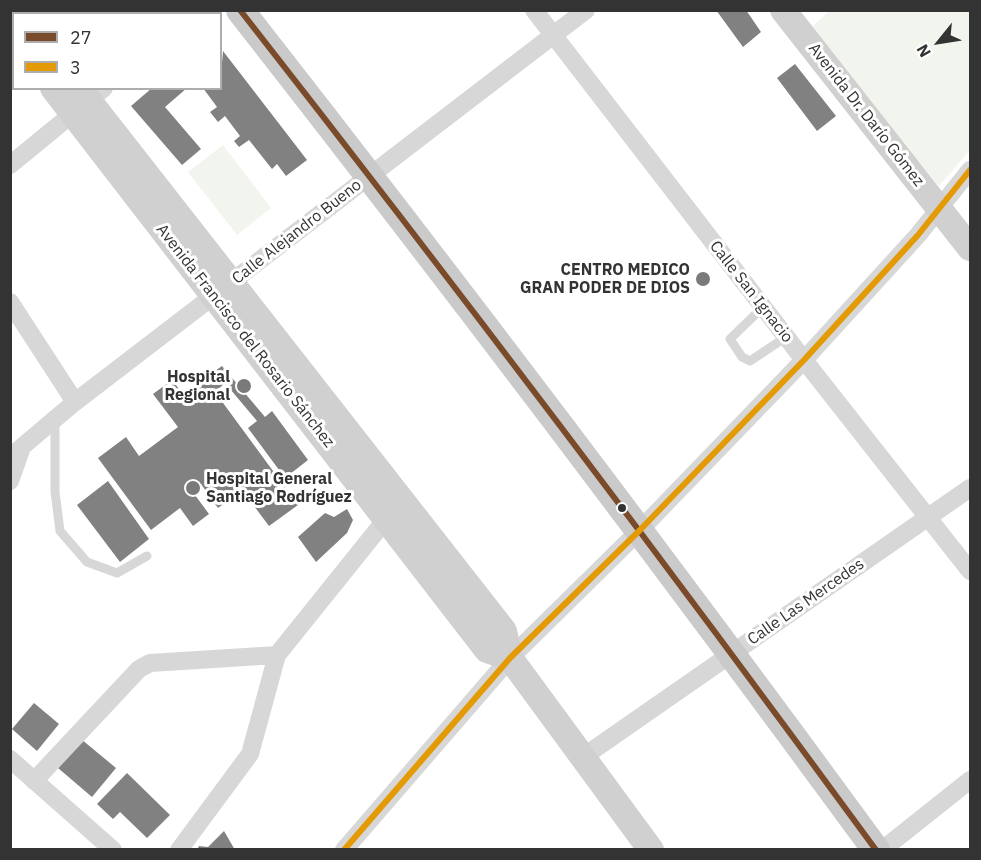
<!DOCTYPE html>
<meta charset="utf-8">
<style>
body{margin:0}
#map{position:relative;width:981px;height:860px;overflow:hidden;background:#fff;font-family:"IBM Plex Sans",sans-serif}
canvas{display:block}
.frame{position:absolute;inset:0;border:12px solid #333;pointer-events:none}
.legend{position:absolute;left:12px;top:12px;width:210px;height:78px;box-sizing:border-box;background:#fff;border:2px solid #adadad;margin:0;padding:8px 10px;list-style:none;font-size:18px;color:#333}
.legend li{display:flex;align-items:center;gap:12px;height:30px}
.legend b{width:30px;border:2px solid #adadad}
.north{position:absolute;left:909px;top:12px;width:60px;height:60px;-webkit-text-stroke:4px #fff;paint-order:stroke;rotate:240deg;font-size:16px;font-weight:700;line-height:24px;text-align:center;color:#333}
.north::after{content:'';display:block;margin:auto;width:21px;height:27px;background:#333;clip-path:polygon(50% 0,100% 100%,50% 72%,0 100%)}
</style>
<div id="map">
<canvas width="981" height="860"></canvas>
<div class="frame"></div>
<ul class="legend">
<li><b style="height:8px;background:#7a4b2a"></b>27</li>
<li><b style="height:8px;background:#e39a05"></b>3</li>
</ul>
<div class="north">N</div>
</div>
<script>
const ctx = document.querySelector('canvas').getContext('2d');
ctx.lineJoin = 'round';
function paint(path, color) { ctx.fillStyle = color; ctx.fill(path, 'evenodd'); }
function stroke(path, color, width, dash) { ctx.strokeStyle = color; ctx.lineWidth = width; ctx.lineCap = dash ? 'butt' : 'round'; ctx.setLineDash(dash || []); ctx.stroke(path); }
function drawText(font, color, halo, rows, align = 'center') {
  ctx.font = font + ' "IBM Plex Sans",sans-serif'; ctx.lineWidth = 6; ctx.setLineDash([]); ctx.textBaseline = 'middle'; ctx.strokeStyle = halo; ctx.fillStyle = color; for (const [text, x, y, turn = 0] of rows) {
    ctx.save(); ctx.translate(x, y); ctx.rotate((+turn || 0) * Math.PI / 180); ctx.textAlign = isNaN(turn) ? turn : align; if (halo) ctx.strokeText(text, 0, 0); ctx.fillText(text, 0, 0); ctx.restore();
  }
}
paint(new Path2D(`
 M 829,11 L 970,11 L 970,150 L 939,186 L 808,31 Z
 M 223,145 L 271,208 L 237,235 L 188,172 Z`), '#f1f5ed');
paint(new Path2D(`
 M 716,10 L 746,10 L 761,32 L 743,47 Z
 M 223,51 L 307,160 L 286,176 L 277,164 L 272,169 L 249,140 L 239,147 L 234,141 L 240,136 L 225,116 L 218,122 L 210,112 L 217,107 L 203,88 L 220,88 Z
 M 795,64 L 836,116 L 817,131 L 777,78 Z
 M 152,88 L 187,88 L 165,107 L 201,149 L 182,165 L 131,106 Z
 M 222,366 L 265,417 L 272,411 L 308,460 L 285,478 L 248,428 L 257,421 L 225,383 L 215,392 L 298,505 L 269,526 L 242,490 L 218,508 L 201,484 L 192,491 L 209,514 L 193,526 L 180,508 L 151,530 L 98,458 L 126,437 L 139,456 L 178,427 L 153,394 L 172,380 L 183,394 Z
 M 108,481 L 149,539 L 120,562 L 77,505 Z
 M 347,509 L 353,520 L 347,533 L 316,562 L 298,537 L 325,513 L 334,517 Z
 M 34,703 L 59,724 L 37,751 L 12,729 Z
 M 81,739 L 116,768 L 92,797 L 58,768 Z
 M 127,773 L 170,815 L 147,838 L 120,812 L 113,819 L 97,804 Z
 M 224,831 L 235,850 L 197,850 L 199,846 L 208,847 Z`), '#818181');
stroke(new Path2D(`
 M 763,307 L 730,339 L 742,357 L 750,361 L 786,337
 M 55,421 L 55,492 L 60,531 L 87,562 L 117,573 L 147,556`), '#d7d7d7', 9);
stroke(new Path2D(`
 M 534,10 L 804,360 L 970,571
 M 191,14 L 194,10
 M 10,165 L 104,88
 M 10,302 L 75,402
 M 10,457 L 75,402 L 586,10
 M 10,481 L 21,450
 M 583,757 L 970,488
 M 10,759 L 113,850
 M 34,781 L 139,669 L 150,663 L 277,655 L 387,518
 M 179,850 L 250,754 L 277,655
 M 344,850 L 510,658 L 639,531 L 804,360 L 918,235 L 970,170
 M 882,850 L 970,780`), '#d7d7d7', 18);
stroke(new Path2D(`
 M 19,10 L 21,14
 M 783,10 L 970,248
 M 10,34 L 14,38
 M 53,88 L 487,650 L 510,658
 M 79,88 L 504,631 L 510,658 L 651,850`), '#d0d0d0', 26);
stroke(new Path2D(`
 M 240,10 C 456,286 668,566 876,850`), '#cacaca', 28);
stroke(new Path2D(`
 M 240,10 C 456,286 668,566 876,850`), '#7a4b2a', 6);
stroke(new Path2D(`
 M 344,850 L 510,658 L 639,531 L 804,360 L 918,235 L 970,170`), '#e39a05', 6);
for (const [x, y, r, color] of [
 [703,279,8,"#7a7a7a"],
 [244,386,8,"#7a7a7a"],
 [193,488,8,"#7a7a7a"],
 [622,508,5,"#333"]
]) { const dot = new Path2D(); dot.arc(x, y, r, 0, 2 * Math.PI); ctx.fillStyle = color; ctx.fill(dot); stroke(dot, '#fff', 2); }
drawText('16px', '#333', '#fff', [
 ["Avenida Dr. Darío Gómez",866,115,52],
 ["Calle Alejandro Bueno",297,232,-38],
 ["Calle San Ignacio",751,292,52],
 ["Avenida Francisco del Rosario Sánchez",245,336,52],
 ["Calle Las Mercedes",806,602,-35]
]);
drawText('bold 16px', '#333', '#fff', [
 ["CENTRO MEDICO",690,270],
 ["GRAN PODER DE DIOS",690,288],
 ["Hospital",230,377],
 ["Regional",230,395],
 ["Hospital General",206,479,"left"],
 ["Santiago Rodríguez",206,497,"left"]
], 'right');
</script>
